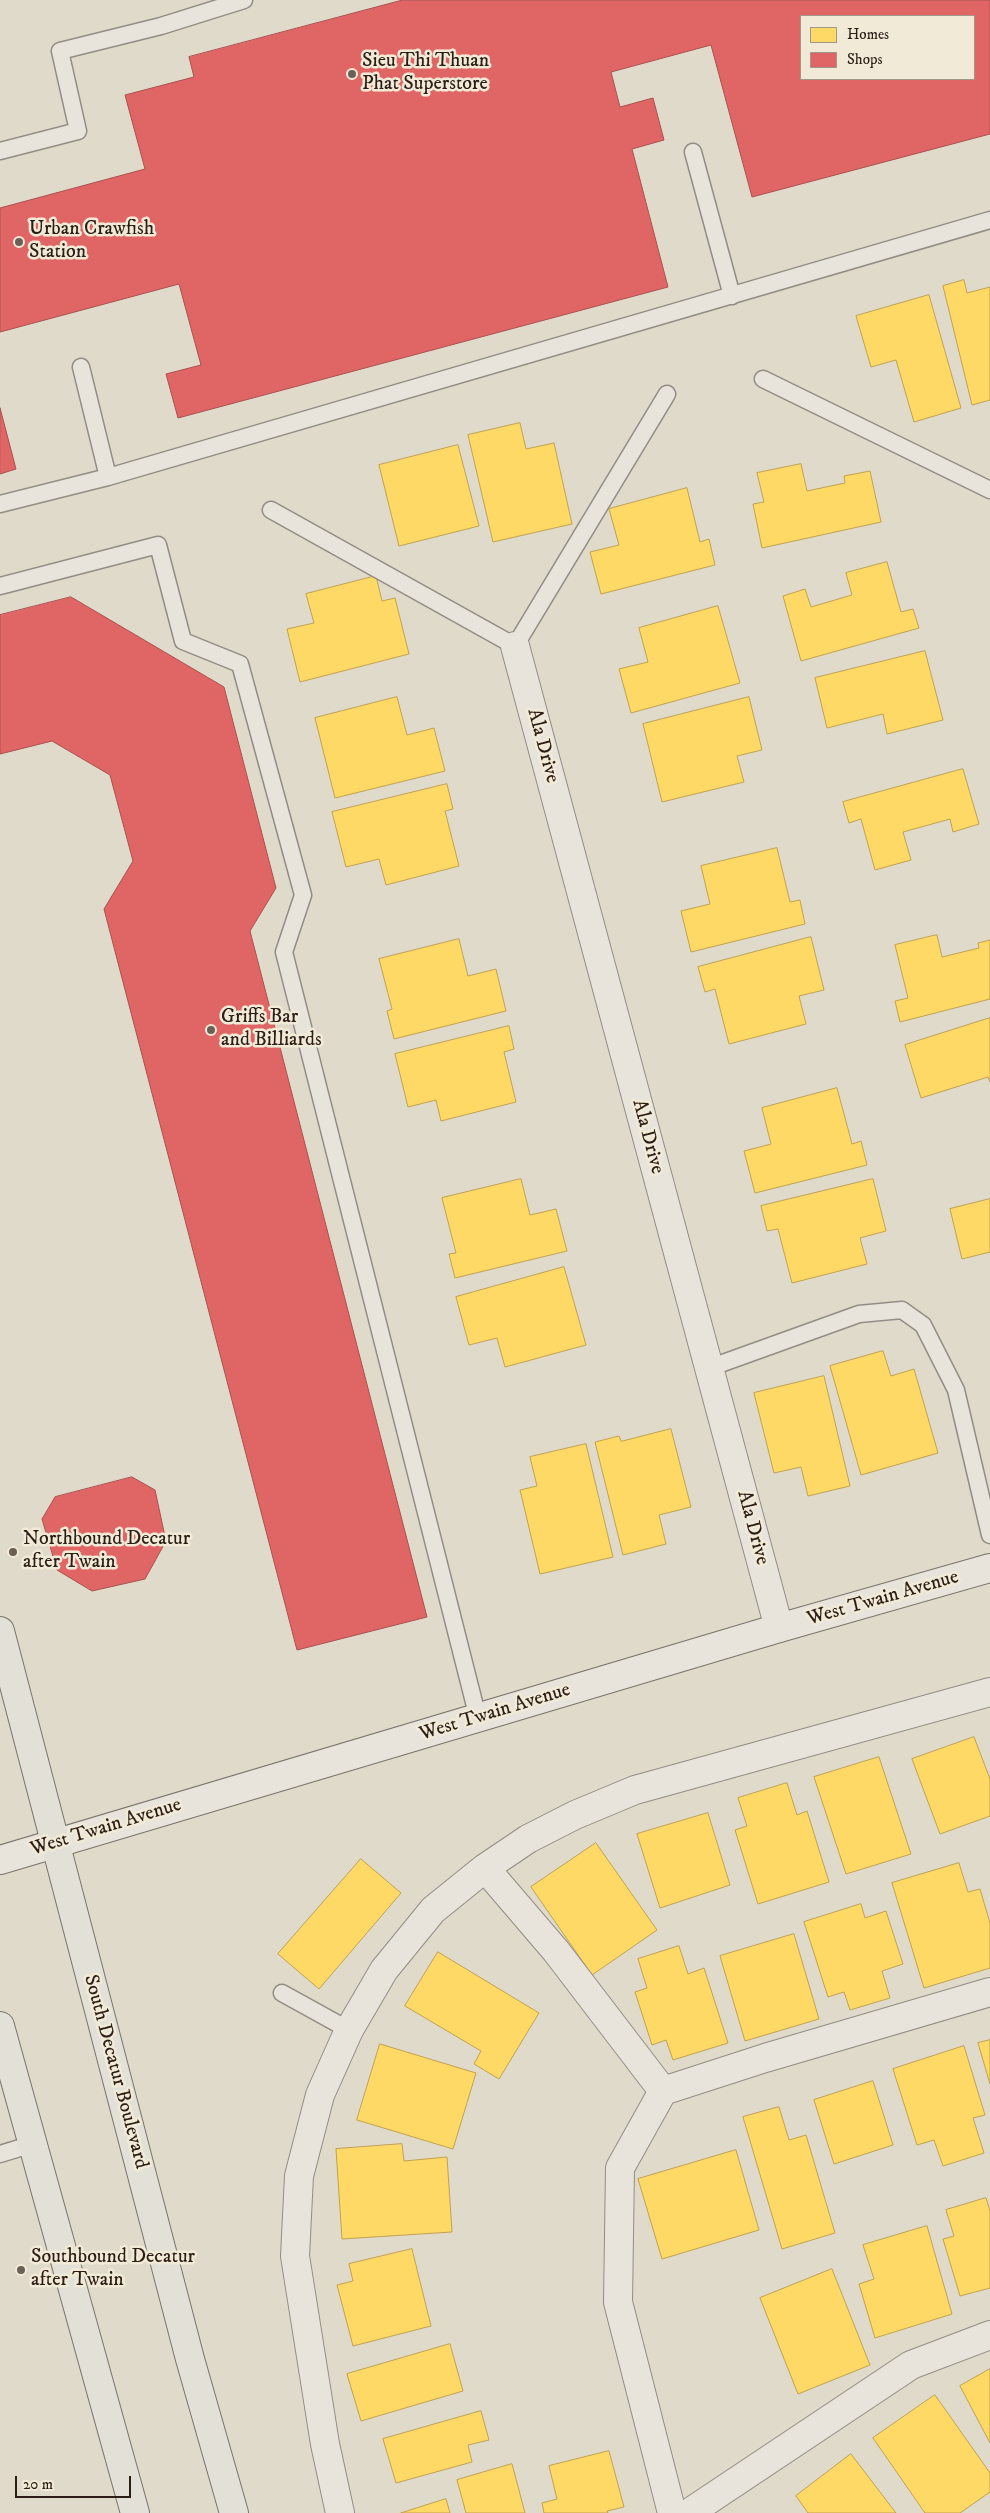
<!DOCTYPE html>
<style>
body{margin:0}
#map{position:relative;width:990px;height:2513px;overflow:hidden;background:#e0dacb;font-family:"IM FELL DW Pica",serif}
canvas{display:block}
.legend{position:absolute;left:800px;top:15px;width:175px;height:65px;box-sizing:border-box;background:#f1ead7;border:1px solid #a2988a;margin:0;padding:6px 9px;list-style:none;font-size:15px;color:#2c1e16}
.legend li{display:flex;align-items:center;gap:10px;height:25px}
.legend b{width:25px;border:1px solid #a2988a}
.scale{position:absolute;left:15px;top:2476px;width:116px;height:22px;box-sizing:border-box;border:2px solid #2c1e16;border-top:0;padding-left:6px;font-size:15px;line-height:18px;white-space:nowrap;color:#2c1e16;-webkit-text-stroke:4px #f1ead7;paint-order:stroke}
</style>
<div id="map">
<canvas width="990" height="2513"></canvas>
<ul class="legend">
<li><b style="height:14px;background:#ffd966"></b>Homes</li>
<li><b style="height:14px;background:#e06666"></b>Shops</li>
</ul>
<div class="scale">20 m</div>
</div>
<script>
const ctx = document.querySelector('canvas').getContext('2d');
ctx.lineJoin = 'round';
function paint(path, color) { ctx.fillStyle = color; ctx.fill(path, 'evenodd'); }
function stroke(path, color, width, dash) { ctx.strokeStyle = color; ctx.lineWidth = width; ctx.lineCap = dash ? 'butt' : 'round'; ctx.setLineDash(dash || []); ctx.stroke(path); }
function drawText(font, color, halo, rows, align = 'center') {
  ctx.font = font + ' "IM FELL DW Pica",serif'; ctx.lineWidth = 5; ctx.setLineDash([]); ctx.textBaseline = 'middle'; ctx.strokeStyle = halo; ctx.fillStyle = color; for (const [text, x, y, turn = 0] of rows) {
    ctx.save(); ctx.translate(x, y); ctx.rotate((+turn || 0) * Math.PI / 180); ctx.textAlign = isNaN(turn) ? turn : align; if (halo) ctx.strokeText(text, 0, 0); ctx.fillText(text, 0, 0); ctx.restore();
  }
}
const homes = new Path2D(`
 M 964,280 L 967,293 L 990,287 L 990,400 L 972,405 L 943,286 Z
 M 929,295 L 961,408 L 914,422 L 896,360 L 871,367 L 856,316 Z
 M 520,423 L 526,449 L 554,443 L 572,524 L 493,542 L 468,435 Z
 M 458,445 L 479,526 L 399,546 L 379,465 Z
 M 801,464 L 807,491 L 845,483 L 844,476 L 870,471 L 881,522 L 762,548 L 753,504 L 764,502 L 757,473 Z
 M 687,488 L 700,542 L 709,539 L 715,565 L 601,594 L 590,552 L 619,545 L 609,509 Z
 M 887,562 L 901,612 L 913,609 L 919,628 L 801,661 L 783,596 L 805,589 L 811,607 L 852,595 L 846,573 Z
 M 376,576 L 382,601 L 395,598 L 409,654 L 300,682 L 287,629 L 314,623 L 306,594 Z
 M 718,606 L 740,683 L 631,713 L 619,669 L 648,662 L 639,628 Z
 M 925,651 L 943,720 L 887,734 L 883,714 L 827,728 L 815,678 Z
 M 397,697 L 407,735 L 434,728 L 445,771 L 335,798 L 315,718 Z
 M 749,697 L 762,750 L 737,756 L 744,782 L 662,802 L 643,724 Z
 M 963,769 L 979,824 L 953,832 L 950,819 L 903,832 L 911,860 L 875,870 L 861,819 L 849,823 L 843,802 Z
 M 447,784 L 453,809 L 445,811 L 459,866 L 386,885 L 379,859 L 346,867 L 332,812 Z
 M 777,848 L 790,902 L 800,900 L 805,924 L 691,952 L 681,911 L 710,904 L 701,866 Z
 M 937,935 L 942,957 L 979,948 L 978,943 L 990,940 L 990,999 L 900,1022 L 895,1001 L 908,998 L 895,945 Z
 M 811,937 L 824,990 L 799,996 L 806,1024 L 729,1044 L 715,989 L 705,992 L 698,967 Z
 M 459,939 L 468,976 L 496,969 L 506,1011 L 394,1039 L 387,1011 L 392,1009 L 379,959 Z
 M 990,1018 L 990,1082 L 988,1077 L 921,1098 L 905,1045 Z
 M 509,1026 L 514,1049 L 504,1052 L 516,1102 L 441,1121 L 436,1100 L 408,1107 L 395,1054 Z
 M 837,1088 L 852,1144 L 861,1141 L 867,1165 L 755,1193 L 744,1151 L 771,1144 L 762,1108 Z
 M 521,1179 L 530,1215 L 556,1209 L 567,1251 L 455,1278 L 449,1254 L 456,1253 L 442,1198 Z
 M 873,1179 L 886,1231 L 860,1238 L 867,1264 L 792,1283 L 778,1229 L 767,1231 L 761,1206 Z
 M 990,1199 L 990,1252 L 962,1259 L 950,1209 Z
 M 564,1267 L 586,1345 L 505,1367 L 497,1338 L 469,1345 L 456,1297 Z
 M 883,1351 L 891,1376 L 914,1369 L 938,1453 L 861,1475 L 830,1366 Z
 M 824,1376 L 850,1486 L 808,1496 L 801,1467 L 774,1473 L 754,1393 Z
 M 671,1429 L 691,1507 L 659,1515 L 666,1544 L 623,1555 L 595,1442 L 619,1436 L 621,1441 Z
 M 586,1444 L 613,1557 L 540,1574 L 520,1490 L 537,1486 L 530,1457 Z
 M 974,1737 L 990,1779 L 990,1816 L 940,1834 L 912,1759 Z
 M 879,1757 L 911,1854 L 846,1874 L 814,1777 Z
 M 787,1783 L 797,1815 L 807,1811 L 829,1882 L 758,1904 L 735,1830 L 747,1826 L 738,1798 Z
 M 708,1813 L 730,1885 L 660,1908 L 637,1834 Z
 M 596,1843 L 657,1930 L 592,1975 L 531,1887 Z
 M 361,1859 L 401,1893 L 319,1989 L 278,1954 Z
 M 959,1863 L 968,1892 L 980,1889 L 990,1923 L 990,1968 L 924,1988 L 892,1883 Z
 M 861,1904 L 865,1918 L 886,1911 L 903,1964 L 882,1971 L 890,1998 L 850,2010 L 844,1992 L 828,1997 L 804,1922 Z
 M 794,1934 L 819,2019 L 745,2041 L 720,1956 Z
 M 679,1946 L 688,1974 L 704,1968 L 728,2043 L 673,2060 L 666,2040 L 652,2045 L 635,1992 L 647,1988 L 638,1959 Z
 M 438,1952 L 539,2013 L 499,2079 L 474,2064 L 481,2051 L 405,2006 Z
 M 990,2040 L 990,2084 L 978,2043 Z
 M 380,2044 L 476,2073 L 453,2149 L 357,2120 Z
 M 964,2046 L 985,2115 L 973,2118 L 984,2153 L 943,2166 L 934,2140 L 917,2145 L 893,2069 Z
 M 873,2081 L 893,2145 L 834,2164 L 814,2100 Z
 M 779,2107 L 789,2140 L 806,2135 L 835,2233 L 782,2249 L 743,2117 Z
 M 402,2144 L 404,2161 L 447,2157 L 452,2232 L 342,2239 L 336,2149 Z
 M 736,2150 L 759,2230 L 662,2259 L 638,2179 Z
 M 986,2198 L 990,2211 L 990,2288 L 960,2296 L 943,2239 L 954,2236 L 946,2210 Z
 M 927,2226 L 952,2314 L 875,2338 L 859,2284 L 874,2279 L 863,2245 Z
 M 412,2249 L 431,2326 L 353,2346 L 337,2285 L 353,2281 L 349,2264 Z
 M 832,2269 L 870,2365 L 798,2394 L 760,2298 Z
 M 450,2344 L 463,2391 L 361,2421 L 347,2374 Z
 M 990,2369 L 990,2443 L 960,2386 Z
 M 935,2395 L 990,2473 L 990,2492 L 960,2513 L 925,2513 L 873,2438 Z
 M 481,2411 L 489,2440 L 468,2445 L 472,2462 L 396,2483 L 383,2439 Z
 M 609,2451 L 624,2507 L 607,2511 L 608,2513 L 544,2513 L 542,2503 L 557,2499 L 549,2466 Z
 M 851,2454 L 896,2513 L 808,2513 L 796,2496 Z
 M 512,2464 L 525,2513 L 466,2513 L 457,2480 Z
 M 446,2499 L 450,2513 L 401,2513 Z`);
paint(homes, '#ffd966');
stroke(homes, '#c0a14e', 1);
const shops = new Path2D(`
 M 403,0 L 990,0 L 990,134 L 752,197 L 711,45 L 611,72 L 620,107 L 653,98 L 664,140 L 632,149 L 668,287 L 178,418 L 166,374 L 201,365 L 179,284 L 0,332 L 0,208 L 145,169 L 125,95 L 194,77 L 189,57 ZM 801,16 L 974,16 L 974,79 L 801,79 Z
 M 0,408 L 16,469 L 0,474 Z
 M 71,597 L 224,687 L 276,888 L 250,931 L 427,1617 L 297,1650 L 104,909 L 133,861 L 110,775 L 52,741 L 0,754 L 0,615 Z
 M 132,1477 L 155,1490 L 166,1541 L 145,1579 L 92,1591 L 57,1570 L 42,1519 L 55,1497 Z`);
paint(shops, '#e06666');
stroke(shops, '#aa504e', 1);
const lane = new Path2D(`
 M 0,151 L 78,131 L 60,51 L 161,26 L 244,0
 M 693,152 L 732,296
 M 763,379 L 990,490
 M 108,477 L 990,220
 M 0,504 L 108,477 L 81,367
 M 271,510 L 515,646 L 667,394
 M 0,586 L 158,545 L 183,641 L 240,664 L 303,895 L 284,952 L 478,1718
 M 709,1368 L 859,1314 L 902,1310 L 923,1325 L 956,1390 L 990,1535
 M 282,1993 L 349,2030
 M 0,2154 L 33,2144`);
const street = new Path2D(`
 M 515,646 L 779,1628
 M 485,1868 L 556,1951 L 663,2091
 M 340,2513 L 325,2444 L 295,2256 L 299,2176 L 320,2095 L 349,2030 L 384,1970 L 433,1910 L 485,1868 L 528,1839 L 575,1815 L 635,1790 L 990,1692
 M 672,2513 L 618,2302 L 620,2168 L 663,2091 L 765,2058 L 990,1992
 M 689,2513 L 911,2365 L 990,2335`);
const secondary = new Path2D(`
 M 0,1860 L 779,1628 L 990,1568`);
const primary = new Path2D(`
 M 0,1631 L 190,2359 L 234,2513
 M 0,2026 L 135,2513`);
stroke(lane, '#928d84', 19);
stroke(street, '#928d84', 30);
stroke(secondary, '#79746b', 30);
stroke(primary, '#79746b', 30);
stroke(lane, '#e8e4dc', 16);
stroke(street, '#e8e4dc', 28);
stroke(secondary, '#e8e4dc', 28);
stroke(primary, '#e3e0d7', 28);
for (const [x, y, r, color] of [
 [352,74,5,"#6b6055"],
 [19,242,5,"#6b6055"],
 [211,1030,5,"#6b6055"],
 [13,1552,5,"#6b6055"],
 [21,2270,5,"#6b6055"]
]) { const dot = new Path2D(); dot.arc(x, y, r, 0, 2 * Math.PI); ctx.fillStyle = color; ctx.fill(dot); stroke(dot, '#f1ead7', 2); }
drawText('20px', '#2c1e16', '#f1ead7', [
 ["Sieu Thi Thuan",362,62],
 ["Phat Superstore",362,85],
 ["Urban Crawfish",29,230],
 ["Station",29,253],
 ["Griffs Bar",221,1018],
 ["and Billiards",221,1041],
 ["Northbound Decatur",23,1540],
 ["after Twain",23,1563],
 ["Southbound Decatur",31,2258],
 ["after Twain",31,2281]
], 'left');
drawText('20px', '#2c1e16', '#f1ead7', [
 ["Ala Drive",542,746,75],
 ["Ala Drive",647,1137,75],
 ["Ala Drive",752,1528,75],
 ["West Twain Avenue",883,1599,-16],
 ["West Twain Avenue",495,1713,-17],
 ["West Twain Avenue",106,1828,-17],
 ["South Decatur Boulevard",115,2072,75]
]);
</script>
